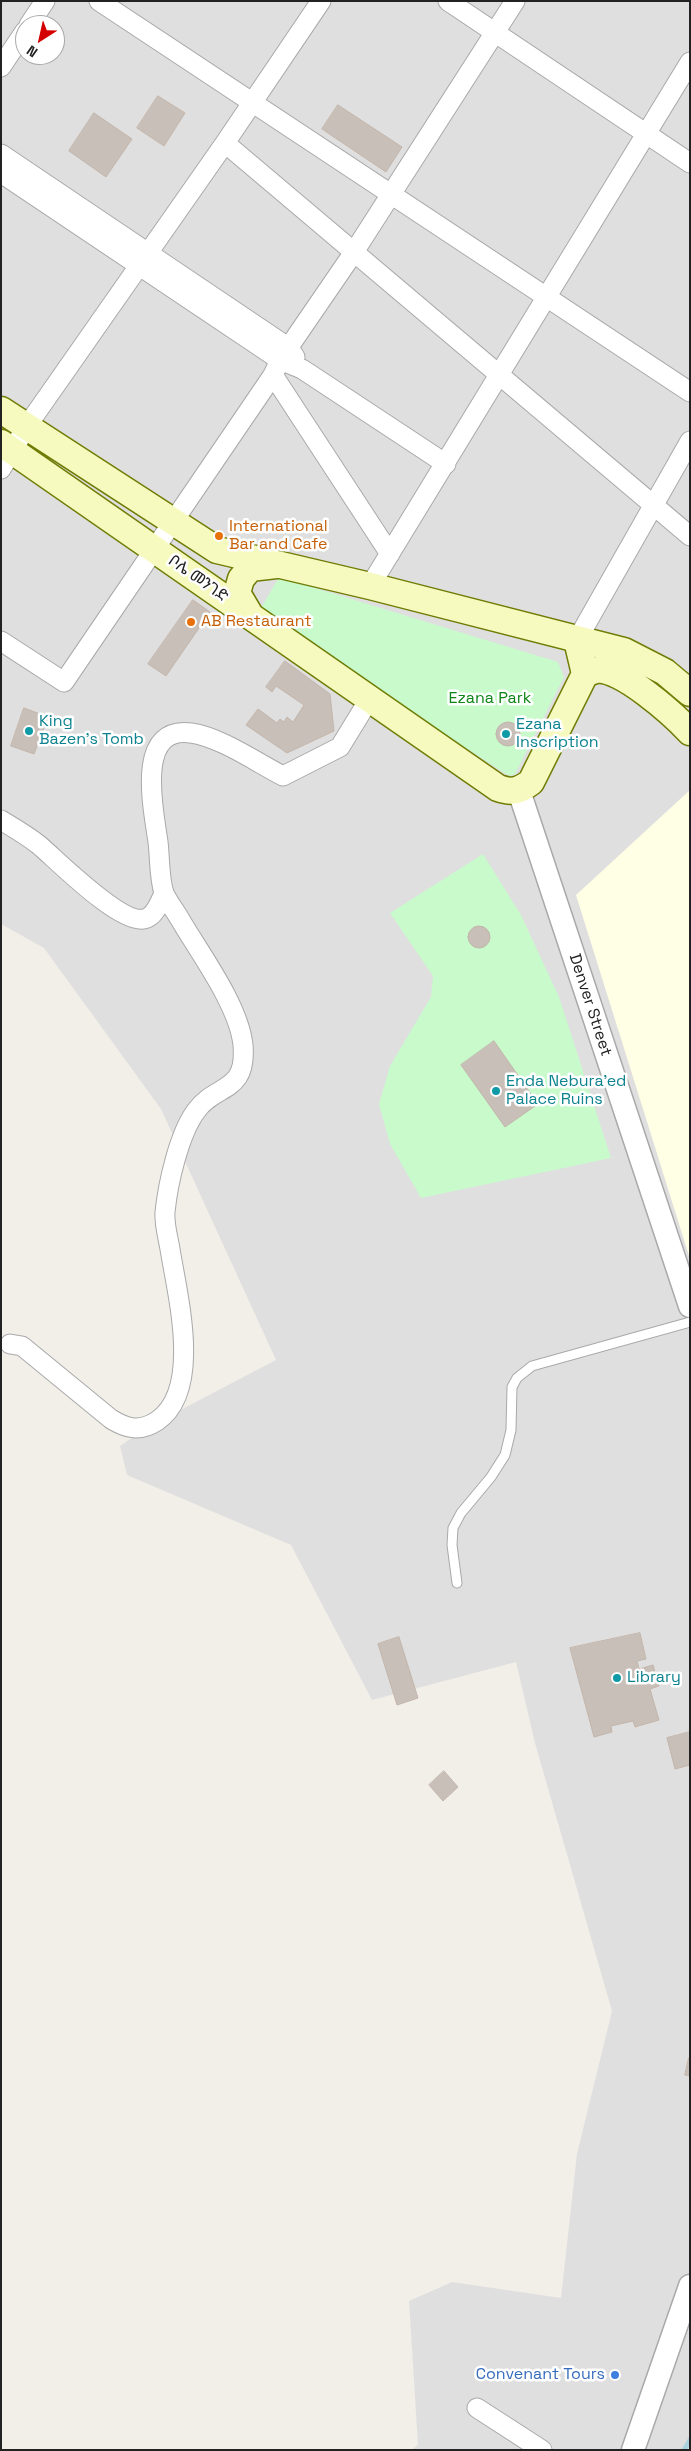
<!DOCTYPE html>
<meta charset="utf-8">
<style>
body{margin:0}
#map{position:relative;width:691px;height:2451px;overflow:hidden;background:#f2efe9;font-family:"Space Grotesk",sans-serif}
canvas{display:block}
.frame{position:absolute;inset:0;border:2px solid #222;pointer-events:none}
.north{position:absolute;left:15px;top:15px;width:50px;height:50px;box-sizing:border-box;background:#fff;border:1px solid #a7a7a7;border-radius:50%;rotate:215deg;font-size:14px;font-weight:700;line-height:20px;text-align:center;color:#222}
.north::after{content:'';display:block;margin:auto;width:18px;height:22px;background:#d40000;clip-path:polygon(50% 0,100% 100%,50% 72%,0 100%)}
</style>
<div id="map">
<canvas width="691" height="2451"></canvas>
<div class="frame"></div>
<div class="north">N</div>
</div>
<script>
const ctx = document.querySelector('canvas').getContext('2d');
ctx.lineJoin = 'round';
function paint(path, color) { ctx.fillStyle = color; ctx.fill(path, 'evenodd'); }
function stroke(path, color, width, dash) { ctx.strokeStyle = color; ctx.lineWidth = width; ctx.lineCap = dash ? 'butt' : 'round'; ctx.setLineDash(dash || []); ctx.stroke(path); }
function drawText(font, color, halo, rows, align = 'center') {
  ctx.font = font + ' "Space Grotesk","Noto Sans Ethiopic",sans-serif'; ctx.lineWidth = 5; ctx.setLineDash([]); ctx.textBaseline = 'middle'; ctx.strokeStyle = halo; ctx.fillStyle = color; for (const [text, x, y, turn = 0] of rows) {
    ctx.save(); ctx.translate(x, y); ctx.rotate((+turn || 0) * Math.PI / 180); ctx.textAlign = isNaN(turn) ? turn : align; if (halo) ctx.strokeText(text, 0, 0); ctx.fillText(text, 0, 0); ctx.restore();
  }
}
paint(new Path2D(`
 M 1,1 L 690,1 L 690,2450 L 411,2450 L 418,2445 L 409,2301 L 452,2282 L 561,2298 L 577,2154 L 612,2011 L 535,1743 L 516,1662 L 372,1700 L 291,1545 L 127,1475 L 120,1446 L 148,1427 L 276,1360 L 161,1109 L 44,948 L 1,924 ZM 25,25 L 55,25 L 55,55 L 25,55 Z`), '#e0dfdf');
paint(new Path2D(`
 M 690,790 L 690,1259 L 576,895 Z`), '#ffffe5');
paint(new Path2D(`
 M 279,577 L 558,662 L 564,677 L 515,774 L 509,776 L 258,613 Z
 M 483,854 L 521,915 L 559,997 L 611,1158 L 421,1198 L 390,1144 L 379,1104 L 390,1066 L 431,997 L 433,976 L 390,913 Z`), '#c8facc');
stroke(new Path2D(`
 M 684,2450 L 690,2440`), '#aad3df', 5);
const building = new Path2D(`
 M 158,96 L 185,113 L 164,146 L 137,128 Z
 M 338,105 L 402,147 L 386,172 L 322,129 Z
 M 94,113 L 132,139 L 106,177 L 69,151 Z
 M 193,600 L 210,612 L 166,676 L 148,664 Z
 M 285,661 L 330,694 L 334,731 L 287,753 L 246,725 L 258,709 L 277,723 L 280,719 L 284,722 L 287,717 L 293,722 L 304,705 L 276,686 L 272,692 L 266,687 Z
 M 24,708 L 48,717 L 34,754 L 11,746 Z
 M496 734a12 12 0 1 1 24 0a12 12 0 1 1-24 0Z
 M468 937a11 11 0 1 1 22 0a11 11 0 1 1-22 0Z
 M 494,1041 L 538,1104 L 505,1127 L 461,1065 Z
 M 640,1633 L 646,1659 L 637,1661 L 639,1669 L 653,1665 L 659,1686 L 650,1689 L 659,1720 L 635,1727 L 633,1721 L 611,1726 L 612,1732 L 594,1737 L 570,1648 Z
 M 399,1637 L 418,1698 L 397,1705 L 378,1644 Z
 M 690,1732 L 690,1765 L 675,1769 L 667,1738 Z
 M 444,1771 L 458,1787 L 443,1801 L 429,1785 Z
 M 689,2058 L 690,2058 L 690,2076 L 685,2075 Z`);
paint(building, '#c7bfb8');
stroke(building, '#c4b6ab', 1);
const service = new Path2D(`
 M 457,1583 L 452,1545 L 453,1528 L 461,1513 L 491,1477 L 505,1455 L 511,1430 L 512,1387 L 517,1378 L 532,1366 L 690,1322`);
const minor = new Path2D(`
 M 99,1 L 690,392
 M 448,1 L 690,163
 M 29,25 L 45,1
 M 1,67 L 25,31
 M 225,143 L 690,536
 M 1,154 L 289,348 L 295,357
 M 1,173 L 280,360 L 302,369 L 446,464
 M 273,375 L 390,554
 M 1,469 L 27,426 L 225,143 L 321,1
 M 370,586 L 690,62
 M 577,640 L 690,441
 M 1,641 L 64,682 L 273,375 L 280,360 L 354,252 L 515,1
 M 1,820 C 14,828 28,836 39,845 C 59,862 120,924 144,919 C 155,917 160,902 164,893
 M 10,1344 L 22,1346 L 111,1419 C 127,1429 140,1432 157,1421 C 203,1390 177,1294 170,1249 C 168,1237 164,1224 165,1212 C 168,1183 179,1134 196,1111 C 216,1083 247,1094 243,1045 C 239,1006 201,955 181,921 C 176,912 168,902 164,893 C 159,878 160,858 158,842 C 154,812 134,725 191,733 C 220,737 256,762 283,776 L 340,747 L 370,698
 M 477,2408 L 542,2450`);
const tertiary = new Path2D(`
 M 519,791 L 690,1306
 M 633,2450 L 690,2286`);
const secondary = new Path2D(`
 M 1,410 L 217,550 L 370,586 L 624,651 L 665,672 L 690,693
 M 1,443 L 498,788 C 512,793 519,791 531,782 L 585,674 L 577,640
 M 250,615 L 237,593 L 241,579 L 250,568 L 276,565
 M 585,674 C 588,673 592,671 596,670 C 620,666 674,715 690,732`);
stroke(service, '#a9a9a9', 11);
stroke(minor, '#a9a9a9', 21);
stroke(tertiary, '#a9a9a9', 25);
stroke(secondary, '#707d05', 29);
stroke(service, '#fff', 9);
stroke(minor, '#fff', 19);
stroke(tertiary, '#fff', 22);
stroke(secondary, '#f7fabf', 26);
for (const [x, y, r, color] of [
 [219,536,5,"#e8710a"],
 [191,622,5,"#e8710a"],
 [29,731,5,"#0f9aa8"],
 [506,734,5,"#0f9aa8"],
 [496,1091,5,"#0f9aa8"],
 [617,1678,5,"#0f9aa8"],
 [615,2375,5,"#3f7fe0"]
]) { const dot = new Path2D(); dot.arc(x, y, r, 0, 2 * Math.PI); ctx.fillStyle = color; ctx.fill(dot); stroke(dot, '#fff', 2); }
drawText('16px', '#c56008', '#fff', [
 ["International",229,527],
 ["Bar and Cafe",229,545],
 ["AB Restaurant",201,622]
], 'left');
drawText('16px', '#222', '#fff', [
 ["ቦሌ መንገድ",198,579,35],
 ["Denver Street",590,1005,72]
]);
drawText('16px', '#0c8416', '#fff', [
 ["Ezana Park",490,699]
]);
drawText('16px', '#0d838f', '#fff', [
 ["King",39,722],
 ["Bazen's Tomb",39,740],
 ["Ezana",516,725],
 ["Inscription",516,743],
 ["Enda Nebura'ed",506,1082],
 ["Palace Ruins",506,1100],
 ["Library",627,1678]
], 'left');
drawText('16px', '#366cbe', '#fff', [
 ["Convenant Tours",605,2375]
], 'right');
</script>
